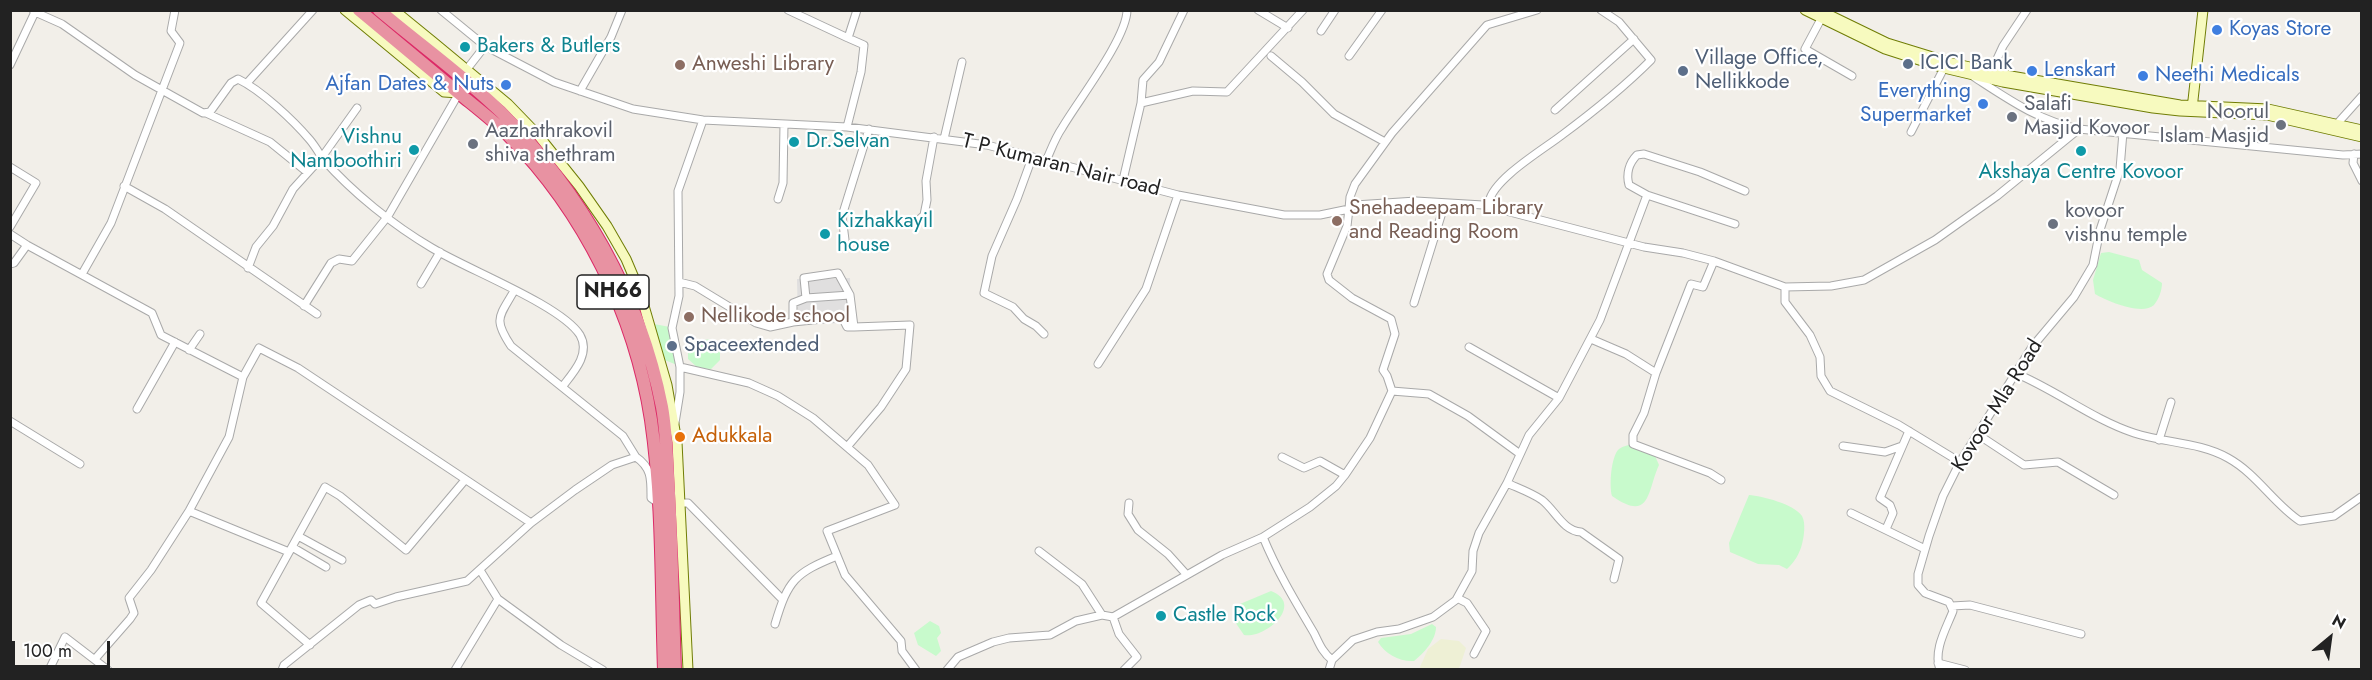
<!DOCTYPE html>
<style>
body{margin:0}
#map{position:relative;width:2372px;height:680px;overflow:hidden;background:#f2efe9;font-family:Jost,sans-serif}
canvas{display:block}
.frame{position:absolute;inset:0;border:12px solid #222;pointer-events:none}
.north{position:absolute;left:2300px;top:608px;width:60px;height:60px;-webkit-text-stroke:4px #fff;paint-order:stroke;rotate:29deg;font-size:16px;font-weight:700;line-height:24px;text-align:center;color:#222}
.north::after{content:'';display:block;margin:auto;width:21px;height:27px;background:#222;clip-path:polygon(50% 0,100% 100%,50% 72%,0 100%)}
.scale{position:absolute;left:12px;top:641px;width:98px;height:27px;box-sizing:border-box;border:3px solid #222;border-top:0;padding-left:8px;font-size:18px;line-height:21px;white-space:nowrap;color:#222;-webkit-text-stroke:4px #fff;paint-order:stroke}
</style>
<div id="map">
<canvas width="2372" height="680"></canvas>
<div class="frame"></div>
<div class="north">N</div>
<div class="scale">100 m</div>
</div>
<script>
const ctx = document.querySelector('canvas').getContext('2d');
ctx.lineJoin = 'round';
function paint(path, color) { ctx.fillStyle = color; ctx.fill(path, 'evenodd'); }
function stroke(path, color, width, dash) { ctx.strokeStyle = color; ctx.lineWidth = width; ctx.lineCap = dash ? 'butt' : 'round'; ctx.setLineDash(dash || []); ctx.stroke(path); }
function drawText(font, color, halo, rows, align = 'center') {
  ctx.font = font + ' Jost,sans-serif'; ctx.lineWidth = 4.5; ctx.setLineDash([]); ctx.textBaseline = 'middle'; ctx.strokeStyle = halo; ctx.fillStyle = color; for (const [text, x, y, turn = 0] of rows) {
    ctx.save(); ctx.translate(x, y); ctx.rotate((+turn || 0) * Math.PI / 180); ctx.textAlign = isNaN(turn) ? turn : align; if (halo) ctx.strokeText(text, 0, 0); ctx.fillText(text, 0, 0); ctx.restore();
  }
}
paint(new Path2D(`
 M 850,278 L 851,323 L 798,324 L 797,279 Z`), '#e0dfdf');
paint(new Path2D(`
 M 1441,639 L 1459,641 L 1466,648 L 1460,666 L 1458,669 L 1421,669 L 1420,667 L 1428,649 Z`), '#eef0d5');
paint(new Path2D(`
 M 2109,252 L 2139,260 L 2142,270 L 2162,283 C 2162,290 2159,299 2154,305 C 2142,316 2107,301 2095,294 L 2093,280 L 2101,253 Z
 M 654,324 L 670,327 L 677,365 L 655,356 Z
 M 712,339 L 720,343 L 720,360 L 711,369 L 698,368 L 688,359 L 688,352 L 695,341 Z
 M 1633,444 L 1652,449 L 1659,465 C 1647,491 1651,523 1612,496 C 1609,486 1611,456 1619,449 C 1623,446 1629,445 1633,444 Z
 M 1749,495 C 1762,496 1794,504 1802,516 C 1806,523 1804,537 1802,544 C 1800,553 1794,563 1787,569 L 1779,565 L 1758,564 L 1730,552 L 1729,543 Z
 M 1271,591 C 1305,604 1266,639 1244,635 L 1233,619 L 1240,604 Z
 M 930,621 L 939,626 L 941,633 L 937,638 L 941,651 L 936,656 L 918,645 L 914,633 Z
 M 1432,624 L 1436,627 C 1436,640 1424,653 1414,661 C 1400,662 1385,654 1378,642 L 1381,638 L 1411,634 Z`), '#c8facc');
const street = new Path2D(`
 M 441,10 L 485,46 L 554,82 L 633,109 L 703,120 L 847,127 L 987,145 L 1178,195 L 1284,215 L 1320,215 L 1349,209 L 1350,197 L 1355,184 L 1392,133 L 1487,25 L 1537,10
 M 788,10 L 848,38
 M 1258,10 L 1288,28
 M 35,12 L 62,24 L 135,75 L 203,113 L 210,112 L 231,83 L 238,79 C 261,90 293,120 310,140 C 315,146 319,153 323,159 C 353,193 393,225 432,248 C 466,269 561,305 580,335 C 591,354 573,373 562,387
 M 1821,19 L 1805,49 L 1852,76
 M 1321,31 L 1335,10
 M 1271,56 L 1302,82 L 1334,114 L 1385,142
 M 1349,56 L 1382,10
 M 10,65 L 35,12 L 33,10
 M 467,69 L 485,46
 M 1991,72 L 2003,46 L 2027,10
 M 1974,77 C 2008,99 2039,121 2079,129 L 2343,155 L 2362,154
 M 247,83 L 313,10
 M 580,91 L 611,37 L 622,10
 M 1141,103 L 1143,80 L 1159,62 L 1184,10
 M 1555,110 L 1634,39
 M 206,113 L 270,142 L 307,172
 M 2336,125 L 2362,96
 M 847,127 L 861,72 L 864,45 L 848,38 L 857,10
 M 1911,132 L 1944,68
 M 944,139 L 962,62
 M 2354,154 L 2353,163 L 2362,181
 M 1032,158 L 1017,199 L 992,256 L 984,293 L 1013,307 L 1024,319 L 1036,326 L 1044,334
 M 1046,161 C 1051,150 1055,138 1062,128 C 1077,102 1127,38 1127,10
 M 10,167 L 36,183 L 10,227
 M 1123,180 L 1141,103 L 1193,91 L 1227,92 L 1303,10
 M 124,186 L 165,209 L 317,314
 M 1647,195 L 1735,224
 M 778,199 L 783,183 L 784,124
 M 1483,205 L 1489,202 C 1493,179 1544,149 1562,135 C 1593,112 1624,87 1651,60 L 1619,22 L 1601,10
 M 914,224 L 924,215 L 927,200 L 926,181 L 934,137
 M 10,234 L 27,245 L 14,263 L 10,264
 M 845,240 L 842,216 L 869,129
 M 27,245 L 152,313 L 161,335 L 243,377 L 259,348 L 298,368 L 531,523
 M 248,268 L 256,247 L 273,226 L 293,189 L 322,157 L 357,108
 M 82,274 L 111,223 L 180,43 L 171,31 L 175,10
 M 679,282 L 695,286 L 756,323 L 770,327 L 793,322
 M 421,284 L 440,252
 M 1785,287 L 1785,302 L 1810,335 L 1820,357 L 1821,376 L 1830,391 L 1899,425 L 1960,462
 M 514,291 C 499,317 493,319 511,346 L 623,436 L 636,457
 M 806,298 L 850,295
 M 1414,303 L 1445,203
 M 304,306 L 331,263 L 339,259 L 352,261 L 388,216 L 459,93
 M 1591,339 L 1626,354 L 1656,373 L 1644,413 L 1633,435 L 1633,444 L 1710,473 L 1721,480
 M 1469,347 L 1559,398
 M 189,350 L 200,334
 M 1098,364 L 1146,289 L 1178,195
 M 680,367 L 749,383 L 778,396 L 813,418 L 868,465 L 895,505 L 827,531 L 845,575 L 901,641 L 902,651 L 916,670
 M 1656,373 L 1691,284 L 1703,287 L 1714,261
 M 2015,373 C 2056,390 2092,419 2134,433 C 2164,443 2200,442 2228,458 C 2257,474 2274,504 2300,521 L 2334,516 L 2361,497
 M 1392,391 L 1429,394 L 1468,416 L 1520,454
 M 137,409 L 175,342
 M 10,421 L 80,464
 M 675,423 L 680,392 L 680,367 L 672,328 L 679,296 L 678,191 L 703,120
 M 1977,434 L 2024,465 L 2058,462 L 2114,495
 M 2159,440 L 2171,402
 M 1843,446 L 1885,452 L 1902,446
 M 847,447 L 881,407 L 906,369 L 910,325 L 854,327 L 850,295 L 838,273 L 804,278 L 806,298 L 793,303 L 793,322 L 842,317 L 847,327 L 854,327
 M 1282,457 L 1304,468 L 1320,461 L 1345,475
 M 1507,483 C 1518,488 1532,493 1542,500 C 1555,510 1563,531 1581,532 L 1619,559 L 1614,579
 M 681,503 L 688,503 L 782,599
 M 1129,503 L 1128,514 L 1138,530 L 1168,554 L 1186,574
 M 189,511 L 289,552
 M 1851,513 L 1925,549
 M 1886,529 L 1893,513 L 1890,505 L 1880,498 L 1909,431
 M 298,536 L 342,560
 M 1263,537 C 1277,571 1295,601 1314,633 C 1319,643 1322,652 1332,660
 M 292,547 L 326,567
 M 1039,551 L 1082,584 L 1102,615 L 1113,617 L 1222,555 L 1263,537 L 1310,507 L 1336,486 L 1345,475 L 1370,438 L 1392,391 L 1387,376 L 1383,370 L 1395,334 L 1391,319 L 1352,298 L 1329,280 L 1327,274 L 1347,226 L 1349,209 L 1355,205 L 1416,201 L 1483,205 L 1644,247 L 1683,253 L 1714,261 L 1785,287 L 1831,286 L 1864,280 L 1935,240 L 1997,196 L 2079,129
 M 480,570 L 498,599 L 561,645 L 603,670
 M 1457,598 L 1467,603 L 1486,631 L 1474,654
 M 1952,606 L 1970,605 L 2081,634
 M 1113,617 L 1119,634 L 1137,657 L 1124,670
 M 775,624 C 788,580 795,573 837,556
 M 310,645 L 261,603 L 325,487 L 340,496 L 406,550 L 465,480
 M 95,659 L 130,619 L 134,613 L 129,598 L 151,570 L 189,511 L 229,437 L 243,377
 M 1938,663 L 1965,670
 M 49,670 L 65,637 L 108,670
 M 282,670 L 284,665 L 359,605 L 371,600 L 375,604 L 396,597 L 467,581 L 531,523 L 575,490 L 612,465 L 636,457 C 652,468 651,480 651,498 L 658,503
 M 455,670 L 498,599
 M 947,670 L 958,657 L 993,642 L 1009,638 L 1050,635 L 1076,621 L 1102,615
 M 1329,670 L 1332,660 L 1353,640 L 1377,632 L 1399,629 L 1433,617 L 1456,600 L 1472,571 L 1473,551 L 1479,533 L 1507,483 L 1529,435 L 1559,398 L 1600,320 L 1647,195 L 1629,185 C 1626,174 1629,163 1637,155 L 1644,154 L 1700,172 L 1745,191
 M 1940,670 C 1933,650 1946,629 1953,611 L 1949,602 L 1925,593 L 1918,585 L 1918,574 L 1929,536 L 1943,496 L 1960,462 L 2032,347 L 2074,297 L 2093,265 L 2100,230 L 2120,169 L 2123,132`);
const secondary = new Path2D(`
 M 345,10 L 444,92 L 459,93
 M 394,10 L 432,41 L 433,47
 M 1805,10 L 1885,49 L 1944,68 L 2003,82 L 2153,108 L 2180,111 L 2267,115 L 2362,137
 M 1819,10 L 1887,43 L 1952,63 L 2005,75 L 2180,105 L 2268,109 L 2362,130
 M 432,41 L 508,104 L 538,135 L 579,186 L 607,226 L 626,259 L 640,292 L 667,385 L 677,442 L 688,670
 M 2192,109 L 2203,10`);
const highway = new Path2D(`
 M 359,10 C 393,38 427,67 461,95 C 477,108 494,121 509,136 C 584,212 635,315 651,420 C 663,502 661,587 664,670
 M 379,10 C 419,44 463,75 501,112 C 581,192 640,295 662,407 C 667,435 667,464 669,493 C 672,551 673,611 675,670`);
stroke(street, '#a9a9a9', 9);
stroke(secondary, '#707d05', 11);
stroke(highway, '#dc2a67', 14);
stroke(street, '#fff', 7);
stroke(secondary, '#f7fabf', 9);
stroke(highway, '#e892a2', 12);
for (const [x, y, r, color] of [
 [2217,30,6,"#3f7fe0"],
 [465,47,6,"#0f9aa8"],
 [1908,64,6,"#5c6f8a"],
 [680,65,6,"#8d6e63"],
 [1683,71,6,"#5c6f8a"],
 [2032,71,6,"#3f7fe0"],
 [2143,76,6,"#3f7fe0"],
 [506,85,6,"#3f7fe0"],
 [1983,104,6,"#3f7fe0"],
 [2012,117,6,"#6b7280"],
 [2281,125,6,"#6b7280"],
 [794,142,6,"#0f9aa8"],
 [473,144,6,"#6b7280"],
 [414,150,6,"#0f9aa8"],
 [2081,151,6,"#0f9aa8"],
 [1337,221,6,"#8d6e63"],
 [2053,224,6,"#6b7280"],
 [825,234,6,"#0f9aa8"],
 [689,317,6,"#8d6e63"],
 [672,346,6,"#5c6f8a"],
 [680,437,6,"#e8710a"],
 [1161,616,6,"#0f9aa8"]
]) { const dot = new Path2D(); dot.arc(x, y, r, 0, 2 * Math.PI); ctx.fillStyle = color; ctx.fill(dot); stroke(dot, '#fff', 2); }
for (const [x, y, w] of [
 [613,292,72]
]) { const box = new Path2D(); box.roundRect(x - w / 2, y - 17, w, 34, 4.5); ctx.fillStyle = '#fff'; ctx.fill(box); stroke(box, '#222', 1.5); }
drawText('bold 20px', '#222', null, [
 ["NH66",613,292]
]);
drawText('21px', '#366cbe', '#fff', [
 ["Koyas Store",2229,30],
 ["Lenskart",2044,71],
 ["Neethi Medicals",2155,76],
 ["Ajfan Dates & Nuts",494,85,"right"],
 ["Everything",1971,92,"right"],
 ["Supermarket",1971,116,"right"]
], 'left');
drawText('21px', '#0d838f', '#fff', [
 ["Bakers & Butlers",477,47],
 ["Vishnu",402,138,"right"],
 ["Namboothiri",402,162,"right"],
 ["Dr.Selvan",806,142],
 ["Akshaya Centre Kovoor",2081,173,"center"],
 ["Kizhakkayil",837,222],
 ["house",837,246],
 ["Castle Rock",1173,616]
], 'left');
drawText('21px', '#4e5e75', '#fff', [
 ["Village Office,",1695,59],
 ["Nellikkode",1695,83],
 ["ICICI Bank",1920,64],
 ["Spaceextended",684,346]
], 'left');
drawText('21px', '#785e54', '#fff', [
 ["Anweshi Library",692,65],
 ["Snehadeepam Library",1349,209],
 ["and Reading Room",1349,233],
 ["Nellikode school",701,317]
], 'left');
drawText('21px', '#5b616d', '#fff', [
 ["Salafi",2024,105],
 ["Masjid Kovoor",2024,129],
 ["Noorul",2269,113,"right"],
 ["Islam Masjid",2269,137,"right"],
 ["Aazhathrakovil",485,132],
 ["shiva shethram",485,156],
 ["kovoor",2065,212],
 ["vishnu temple",2065,236]
], 'left');
drawText('21px', '#222', '#fff', [
 ["T P Kumaran Nair road",1061,166,14],
 ["Kovoor Mla Road",1998,406,-58]
]);
drawText('21px', '#c56008', '#fff', [
 ["Adukkala",692,437]
], 'left');
</script>
